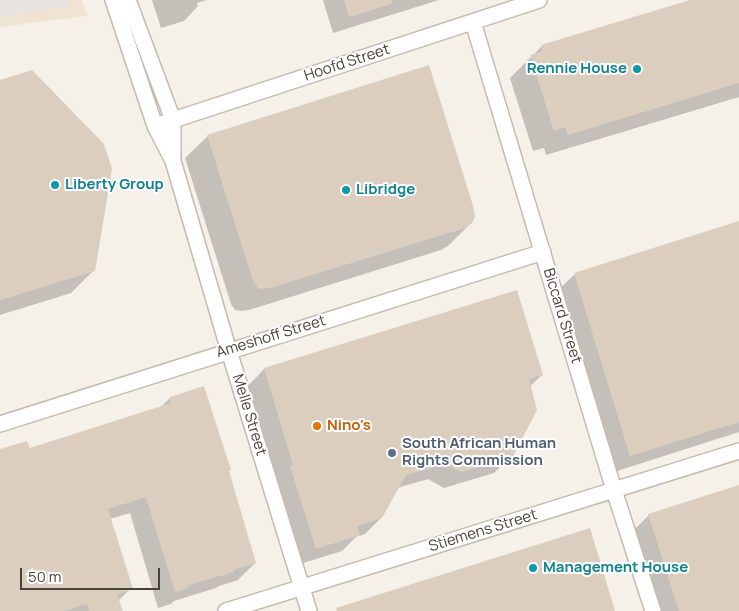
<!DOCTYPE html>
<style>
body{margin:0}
#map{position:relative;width:739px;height:611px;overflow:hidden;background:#f5f0e8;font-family:Manrope,sans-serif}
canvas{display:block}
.scale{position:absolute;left:20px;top:568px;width:140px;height:22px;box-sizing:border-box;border:2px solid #494036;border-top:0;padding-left:6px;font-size:15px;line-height:18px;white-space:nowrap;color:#494036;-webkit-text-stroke:4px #fff;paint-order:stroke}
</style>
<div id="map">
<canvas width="739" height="611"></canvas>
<div class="scale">50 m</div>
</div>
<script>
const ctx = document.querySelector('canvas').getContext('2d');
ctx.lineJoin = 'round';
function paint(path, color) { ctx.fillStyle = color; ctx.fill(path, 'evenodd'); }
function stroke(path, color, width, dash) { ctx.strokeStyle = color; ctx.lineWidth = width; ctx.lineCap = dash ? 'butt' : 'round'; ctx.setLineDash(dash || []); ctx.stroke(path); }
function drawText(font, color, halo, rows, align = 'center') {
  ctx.font = font + ' Manrope,sans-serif'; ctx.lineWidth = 4; ctx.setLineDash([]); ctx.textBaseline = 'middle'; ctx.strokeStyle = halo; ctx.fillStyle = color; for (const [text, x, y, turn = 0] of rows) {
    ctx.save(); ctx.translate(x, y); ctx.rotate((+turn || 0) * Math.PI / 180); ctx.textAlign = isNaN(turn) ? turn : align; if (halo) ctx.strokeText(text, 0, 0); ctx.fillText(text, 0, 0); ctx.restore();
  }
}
paint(new Path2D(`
 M 0,0 L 82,0 L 87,16 L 0,27 Z`), '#efe4d1');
paint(new Path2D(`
 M 0,0 L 67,0 L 69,6 L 0,18 Z`), '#e6e3e0');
paint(new Path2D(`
 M 152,0 L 207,0 L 197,3 L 198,6 L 184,21 L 161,28 Z
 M 323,0 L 439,0 L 333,33 Z
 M 695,0 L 739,0 L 739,97 L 546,155 L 544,148 L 533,151 L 510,78 L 541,47 Z
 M 0,81 L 94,270 L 71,293 L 0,315 Z
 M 208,136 L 471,223 L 448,246 L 441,250 L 249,310 L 241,311 L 235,310 L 231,304 L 185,158 Z
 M 739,222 L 739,432 L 614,472 L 558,290 L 575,274 Z
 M 516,292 L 542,375 L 529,387 L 511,457 L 494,473 L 444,488 L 428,479 L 397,488 L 381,518 L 365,534 L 356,537 L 342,551 L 300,564 L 274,483 L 277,480 L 248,386 L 264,369 Z
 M 170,398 L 228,471 L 255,563 L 238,580 L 219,586 L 216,588 L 174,601 L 171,604 L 158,608 L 130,513 L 110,519 L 131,588 L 118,601 L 121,611 L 0,611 L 0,451 L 29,450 L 161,407 Z
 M 739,487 L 739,611 L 657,611 L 632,532 L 649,515 Z`), '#0003');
paint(new Path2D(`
 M 344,0 L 392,0 L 392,4 L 349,17 Z
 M 690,0 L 739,0 L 739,83 L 568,135 L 565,127 L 554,131 L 530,55 L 543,51 L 541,45 Z
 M 429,65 L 474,209 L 475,217 L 472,223 L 465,228 L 273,287 L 264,289 L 258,288 L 253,281 L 207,135 Z
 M 32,70 L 104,144 L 112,169 L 95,271 L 0,300 L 0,80 Z
 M 739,221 L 739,422 L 630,456 L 574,273 Z
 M 517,290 L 543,375 L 529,379 L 537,410 L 512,458 L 461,472 L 445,464 L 406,475 L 382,518 L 357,526 L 360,535 L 316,549 L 290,466 L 293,465 L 264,368 Z
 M 204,386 L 231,470 L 229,471 L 256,563 L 233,570 L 234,572 L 188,585 L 189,588 L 175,592 L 146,497 L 108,509 L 133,589 L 117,594 L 123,611 L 89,611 L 87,604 L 64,611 L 0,611 L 0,449 L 27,441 L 30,448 L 171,403 L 170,397 Z
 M 739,485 L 739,611 L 679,611 L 648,514 Z
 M 590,528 L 615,611 L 337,611 L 336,608 Z`), '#dbcebf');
const street = new Path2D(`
 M 113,0 L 155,126 L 173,161 L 229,351 L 309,611
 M 128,0 L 173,120 L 173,157
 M 473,22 L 614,490 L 653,611
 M 155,126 L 539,0
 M 0,424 L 543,252
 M 226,611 L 739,451`);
stroke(street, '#c5baad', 18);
stroke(street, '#fff', 15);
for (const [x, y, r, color] of [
 [637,69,5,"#0f9aa8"],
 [55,185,5,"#0f9aa8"],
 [346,190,5,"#0f9aa8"],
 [317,426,5,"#e8710a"],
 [392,453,5,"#5c6f8a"],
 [533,568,5,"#0f9aa8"]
]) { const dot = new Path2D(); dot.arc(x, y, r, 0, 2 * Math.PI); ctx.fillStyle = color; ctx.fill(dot); stroke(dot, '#fff', 2); }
drawText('15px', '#494036', '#fff', [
 ["Hoofd Street",347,63,-18],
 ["Biccard Street",562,316,73],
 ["Ameshoff Street",271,337,-17],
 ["Melle Street",249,415,73],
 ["Stiemens Street",483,531,-17]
]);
drawText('bold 15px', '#0d838f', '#fff', [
 ["Rennie House",627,69,"right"],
 ["Liberty Group",65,185],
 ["Libridge",356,190],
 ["Management House",543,568]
], 'left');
drawText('bold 15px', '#c56008', '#fff', [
 ["Nino's",327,426]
], 'left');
drawText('bold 15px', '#4e5e75', '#fff', [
 ["South African Human",402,444],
 ["Rights Commission",402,461]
], 'left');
</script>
